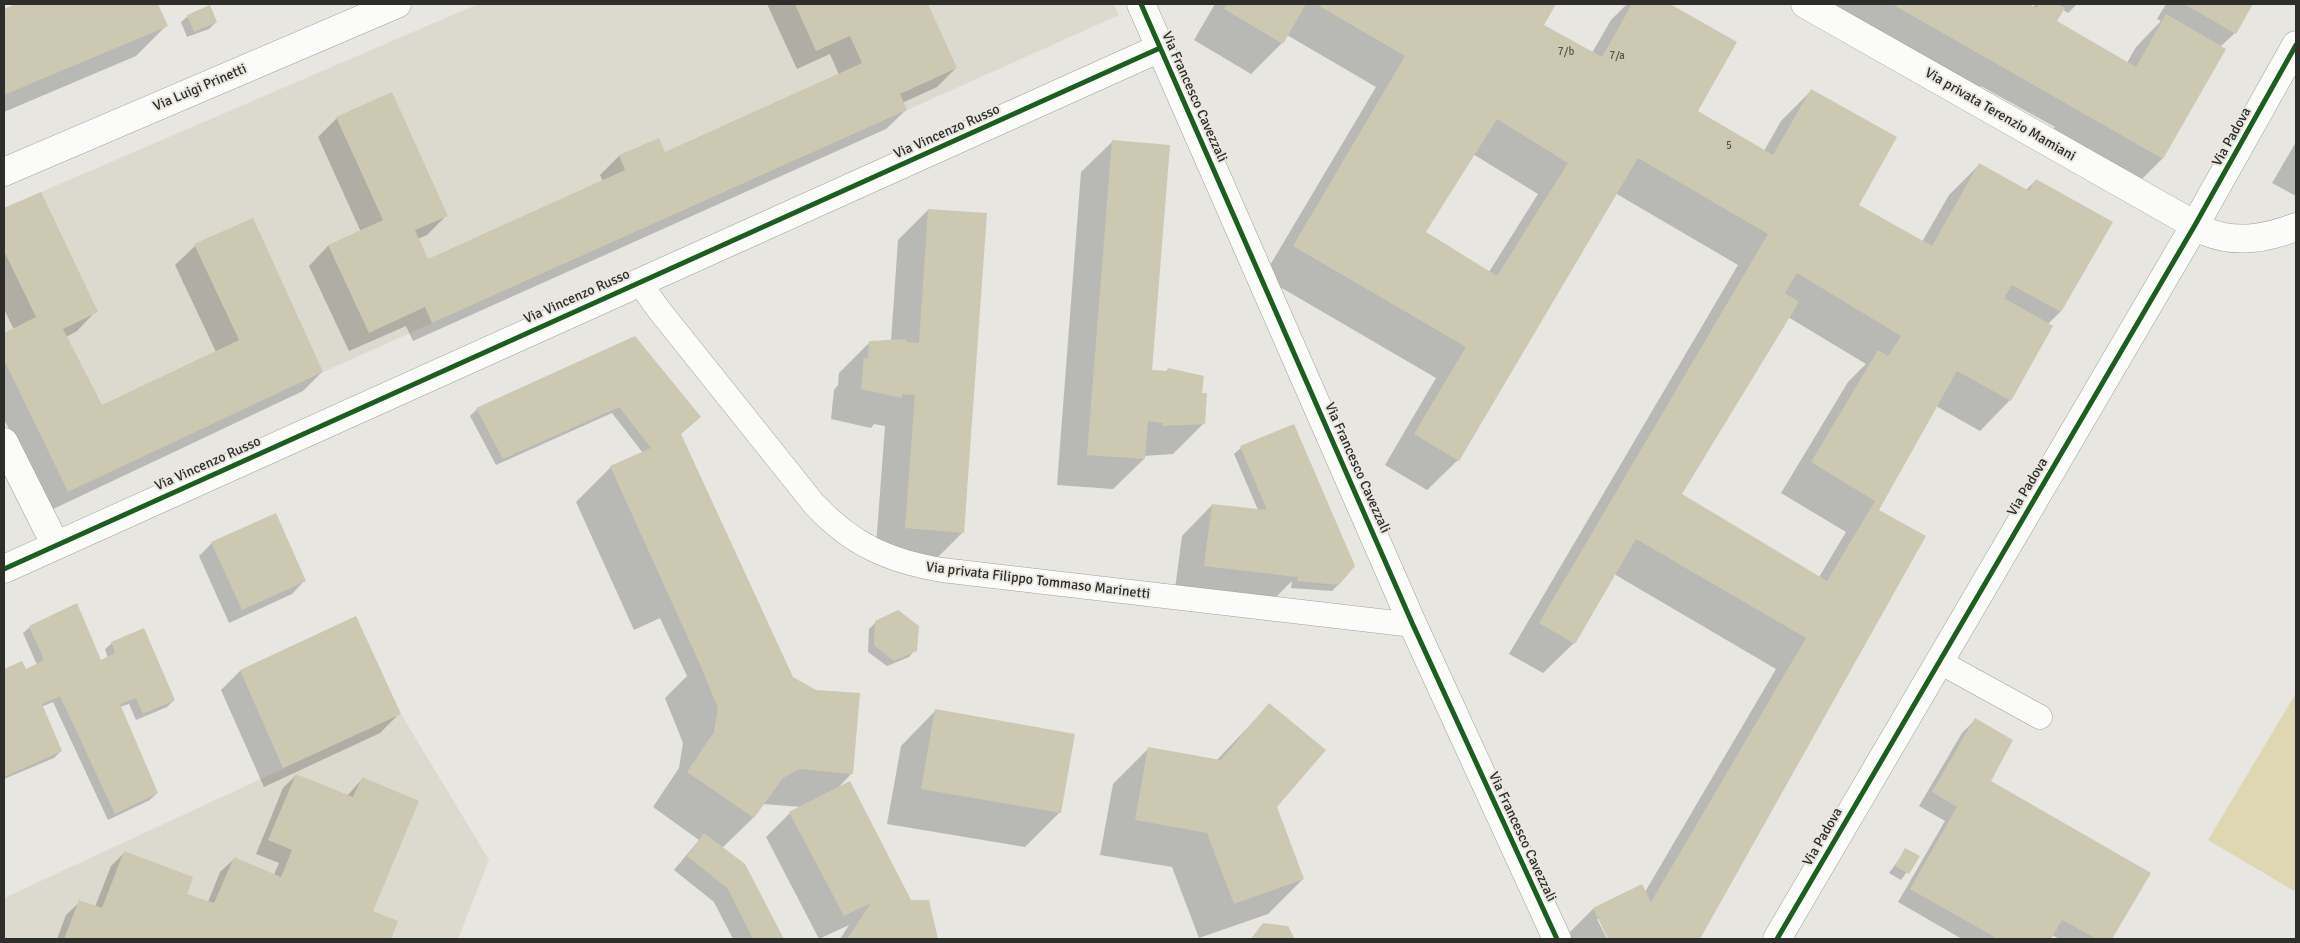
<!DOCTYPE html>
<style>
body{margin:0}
#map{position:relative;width:2300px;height:943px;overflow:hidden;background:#e7e6e1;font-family:Signika,sans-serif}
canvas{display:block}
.frame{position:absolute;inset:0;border:5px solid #2d2d2a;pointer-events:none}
</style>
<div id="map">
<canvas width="2300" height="943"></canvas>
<div class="frame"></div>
</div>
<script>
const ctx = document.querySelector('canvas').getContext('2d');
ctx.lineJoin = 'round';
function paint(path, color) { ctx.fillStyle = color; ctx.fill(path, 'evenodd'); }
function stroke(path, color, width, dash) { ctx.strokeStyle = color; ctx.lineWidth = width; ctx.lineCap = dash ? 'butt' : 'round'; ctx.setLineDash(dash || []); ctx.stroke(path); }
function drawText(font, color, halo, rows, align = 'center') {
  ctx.font = font + ' Signika,sans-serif'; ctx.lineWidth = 4; ctx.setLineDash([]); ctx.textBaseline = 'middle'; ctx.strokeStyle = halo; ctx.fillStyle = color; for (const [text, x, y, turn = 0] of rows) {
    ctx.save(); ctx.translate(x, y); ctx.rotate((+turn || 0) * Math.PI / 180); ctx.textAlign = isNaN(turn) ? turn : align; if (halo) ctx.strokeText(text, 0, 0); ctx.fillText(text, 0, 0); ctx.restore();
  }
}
paint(new Path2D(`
 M 478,4 L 1114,4 L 1119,15 L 323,372 L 68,492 L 4,360 L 4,208 Z
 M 401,714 L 489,860 L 458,939 L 4,939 L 4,898 Z`), '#dcd9ce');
paint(new Path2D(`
 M 2296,693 L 2296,892 L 2208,840 Z`), '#dfd6b3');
paint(new Path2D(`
 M 19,4 L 157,4 L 166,26 L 136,56 L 4,112 L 4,10 Z
 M 767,4 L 859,4 L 860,6 L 864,4 L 926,4 L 956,68 L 937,87 L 902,103 L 906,110 L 886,129 L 413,341 L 406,326 L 349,351 L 309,266 L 328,246 L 361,232 L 318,137 L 337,118 L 447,215 L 427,235 L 418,239 L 427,261 L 603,182 L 600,175 L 619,156 L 658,139 L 665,154 L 839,75 L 830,54 L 797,69 Z
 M 1215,4 L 1555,4 L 1542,25 L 1592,53 L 1611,20 L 1627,4 L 1667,4 L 1736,43 L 1696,112 L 1764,151 L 1781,121 L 1812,90 L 1857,205 L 1922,242 L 1949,195 L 1980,164 L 2026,190 L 2036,180 L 2060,312 L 2048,324 L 2010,400 L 1980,431 L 1936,406 L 1878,510 L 1924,536 L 1699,939 L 1609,939 L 1600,919 L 1597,919 L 1607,939 L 1563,939 L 1593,909 L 1645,892 L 1776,669 L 1614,574 L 1574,643 L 1543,673 L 1509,654 L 1738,265 L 1615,193 L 1458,460 L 1427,490 L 1385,465 L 1436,378 L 1263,277 L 1376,87 L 1287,35 L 1282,43 L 1251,74 L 1194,40 ZM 1473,154 L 1538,194 L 1489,272 L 1424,233 ZM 1788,317 L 1866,364 L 1848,382 L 1781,493 L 1846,532 L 1819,577 L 1681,495 Z
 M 1825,4 L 2026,4 L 2033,7 L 2036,4 L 2077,4 L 2068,13 L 2062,9 L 2055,22 L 2127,63 L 2136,47 L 2161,21 L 2157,19 L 2166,4 L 2251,4 L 2235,33 L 2220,47 L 2162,159 L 2132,189 L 2047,141 L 2055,127 L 1981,86 L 1976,90 Z
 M 188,16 L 216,22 L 209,29 L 187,37 L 181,22 Z
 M 1112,142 L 1151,371 L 1165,372 L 1168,369 L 1201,394 L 1203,424 L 1173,454 L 1144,456 L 1144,459 L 1113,489 L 1057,485 L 1081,172 Z
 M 2296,142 L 2296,196 L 2272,183 Z
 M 40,194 L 96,311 L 77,331 L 66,337 L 101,407 L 216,352 L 175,265 L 195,246 L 252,219 L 322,372 L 303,391 L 49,511 L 4,419 L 4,335 L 14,330 L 4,309 L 4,209 Z
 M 928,210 L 963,532 L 932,563 L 875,559 L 885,426 L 874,424 L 871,428 L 831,419 L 834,390 L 838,385 L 839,373 L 870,342 L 891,341 L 898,240 Z
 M 635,338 L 792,678 L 852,773 L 837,789 L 910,901 L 928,901 L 937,939 L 840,939 L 849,925 L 819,939 L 766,837 L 790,813 L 802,807 L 763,804 L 753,818 L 722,848 L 744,865 L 783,939 L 733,939 L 714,902 L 674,870 L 699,840 L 653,807 L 679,768 L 683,743 L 665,698 L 687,676 L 660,618 L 634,630 L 576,502 L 611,467 L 643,453 L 612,413 L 496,465 L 470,416 L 477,409 Z
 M 1293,426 L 1338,585 L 1332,591 L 1291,588 L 1292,581 L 1266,607 L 1174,597 L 1182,536 L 1212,505 L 1258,510 L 1234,454 L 1241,448 Z
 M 212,543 L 305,580 L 292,594 L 229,623 L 199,556 Z
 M 356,618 L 399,714 L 380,733 L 264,787 L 221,690 L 240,671 Z
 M 876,622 L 915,650 L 909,657 L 887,666 L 868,652 L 869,629 Z
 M 30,627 L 100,661 L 108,658 L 105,649 L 112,643 L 174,700 L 167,707 L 136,720 L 129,704 L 120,707 L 157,793 L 150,800 L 108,820 L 53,702 L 41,707 L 61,751 L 54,758 L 4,779 L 4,671 L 22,662 L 25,670 L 37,665 L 23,633 Z
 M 1269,705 L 1275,807 L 1303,879 L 1268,914 L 1199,938 L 1172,867 L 1100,855 L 1113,784 L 1148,749 L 1216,761 Z
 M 936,710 L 1060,812 L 1025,847 L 887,824 L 901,746 Z
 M 1975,720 L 1989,781 L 2149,873 L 2111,939 L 2060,939 L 2052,935 L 2049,939 L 1962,939 L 1898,902 L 1945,821 L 1919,806 L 1962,733 Z
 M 296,775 L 347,796 L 362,779 L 371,912 L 397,922 L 390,939 L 57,939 L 66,915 L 80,902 L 95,907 L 111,866 L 124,853 L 185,895 L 208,902 L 220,872 L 234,859 L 274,875 L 279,863 L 256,854 L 283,788 Z
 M 1906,850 L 1918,856 L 1901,880 L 1889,873 Z
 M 1263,924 L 1288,927 L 1293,939 L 1251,939 Z`), '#0003');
paint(new Path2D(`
 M 16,4 L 158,4 L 168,26 L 4,95 L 4,9 Z
 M 795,4 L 928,4 L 957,68 L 900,94 L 907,110 L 432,323 L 425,307 L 369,333 L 328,245 L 383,220 L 336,117 L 392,92 L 448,216 L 415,230 L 428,259 L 625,170 L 619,155 L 659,138 L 665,152 L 862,63 L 850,36 L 816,51 Z
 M 1227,4 L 1306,4 L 1283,44 L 1224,9 Z
 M 1316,4 L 1556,4 L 1544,25 L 1602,57 L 1632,4 L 1670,4 L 1737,42 L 1698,111 L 1773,155 L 1811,89 L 1897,137 L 1859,205 L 1932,246 L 1979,163 L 2029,191 L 2036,179 L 2113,222 L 2061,312 L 2012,285 L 2004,298 L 2053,326 L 2011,401 L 1957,371 L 1879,510 L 1926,536 L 1700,939 L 1608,939 L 1593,908 L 1642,884 L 1651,902 L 1806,638 L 1636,539 L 1575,644 L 1539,623 L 1768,234 L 1638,158 L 1459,461 L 1414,434 L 1466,347 L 1293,246 L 1405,56 ZM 1497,119 L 1568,163 L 1497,276 L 1426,232 ZM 1797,273 L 1901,336 L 1888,356 L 1878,350 L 1811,462 L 1875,501 L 1827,581 L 1682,494 L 1799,302 L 1785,293 Z
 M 1892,4 L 2029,4 L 2036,8 L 2038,4 L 2057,4 L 2065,8 L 2057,21 L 2136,67 L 2166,14 L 2226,49 L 2163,159 Z
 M 2184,4 L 2253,4 L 2236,34 Z
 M 210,5 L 217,22 L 194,32 L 187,15 Z
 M 1112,140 L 1170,145 L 1152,370 L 1167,371 L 1168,368 L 1204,376 L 1202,393 L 1207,393 L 1205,424 L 1163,426 L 1163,423 L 1148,421 L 1145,459 L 1087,455 Z
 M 41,192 L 98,312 L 63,329 L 102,405 L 239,340 L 194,244 L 253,218 L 323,372 L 68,492 L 4,360 L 4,333 L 36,317 L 4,251 L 4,208 Z
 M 928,209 L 987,213 L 964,533 L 905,528 L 915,395 L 902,394 L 902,398 L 861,389 L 864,358 L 868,358 L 869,341 L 906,339 L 906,342 L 919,343 Z
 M 635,336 L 701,417 L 681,434 L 793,677 L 816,690 L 860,693 L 853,774 L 799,769 L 783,778 L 754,818 L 687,772 L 714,732 L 718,708 L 699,662 L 610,466 L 651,448 L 619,407 L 503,459 L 476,408 Z
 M 1294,424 L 1355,566 L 1339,585 L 1297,581 L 1298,577 L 1204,566 L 1212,504 L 1267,510 L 1240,446 Z
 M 276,513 L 306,581 L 242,610 L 211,542 Z
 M 77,603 L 101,660 L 115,653 L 111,642 L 144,628 L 175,700 L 143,714 L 136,698 L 120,704 L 158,793 L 115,814 L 60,696 L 42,704 L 62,751 L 4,777 L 4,669 L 22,661 L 26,669 L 44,660 L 29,626 Z
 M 898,610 L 919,626 L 917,651 L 894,661 L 874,645 L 875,621 Z
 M 356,616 L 401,714 L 283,768 L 240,670 Z
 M 1269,703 L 1326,750 L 1277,807 L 1304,879 L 1234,904 L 1207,833 L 1135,820 L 1148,747 L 1221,760 Z
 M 935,709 L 1075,734 L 1061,813 L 921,789 Z
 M 1975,718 L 2013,740 L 1991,781 L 2151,873 L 2112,939 L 2097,939 L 2062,920 L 2051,939 L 1998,939 L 1910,889 L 1957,807 L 1932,792 Z
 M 296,774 L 353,797 L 362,777 L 419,801 L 373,911 L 398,921 L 391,939 L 64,939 L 79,900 L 102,908 L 124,851 L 193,877 L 187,894 L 214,903 L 234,857 L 281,877 L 292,850 L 268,840 Z
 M 850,781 L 911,900 L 929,900 L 938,939 L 847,939 L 871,903 L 844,916 L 789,812 Z
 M 704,833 L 745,864 L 784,939 L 753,939 L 728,889 L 687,856 Z
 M 1905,848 L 1920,856 L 1909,874 L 1895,866 Z
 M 1263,923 L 1288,926 L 1295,939 L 1251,939 Z`), '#cdc8b2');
const lane = new Path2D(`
 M 639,282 L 659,310 L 814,504 C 851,544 888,561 942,570 L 1413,625
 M 1938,661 L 2040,717`);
const street = new Path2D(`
 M 1141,4 L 1413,625 L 1557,939
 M 1805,4 L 2207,232 C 2237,244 2267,238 2296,227
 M 4,172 L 397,4
 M 4,442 L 55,544
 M 4,569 L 1160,48`);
const secondary = new Path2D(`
 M 1777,939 L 2195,225 L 2296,45`);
stroke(lane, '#a0a09c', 25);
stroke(street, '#a0a09c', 29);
stroke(secondary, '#a0a09c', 29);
stroke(lane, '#fbfbfa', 24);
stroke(street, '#fbfbfa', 28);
stroke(secondary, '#fbfbfa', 28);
stroke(new Path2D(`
 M 1141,4 L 1413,625 L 1557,939
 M 4,569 L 1160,48
 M 1777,939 L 2195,225 L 2296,45`), '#1b5e20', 5);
drawText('11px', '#55544c', null, [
 ["7/b",1566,52],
 ["7/a",1617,56],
 ["5",1729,146]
]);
drawText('14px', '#2d2d2a', '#e9e7df', [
 ["Via Luigi Prinetti",200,88,-23],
 ["Via Francesco Cavezzali",1194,97,66],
 ["Via privata Terenzio Mamiani",2000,115,30],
 ["Via Vincenzo Russo",947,132,-24],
 ["Via Padova",2232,137,-61],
 ["Via Vincenzo Russo",577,297,-24],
 ["Via Vincenzo Russo",208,464,-24],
 ["Via Francesco Cavezzali",1357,468,66],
 ["Via Padova",2028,487,-59],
 ["Via privata Filippo Tommaso Marinetti",1038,581,7],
 ["Via Francesco Cavezzali",1522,837,65],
 ["Via Padova",1823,837,-60]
]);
</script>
